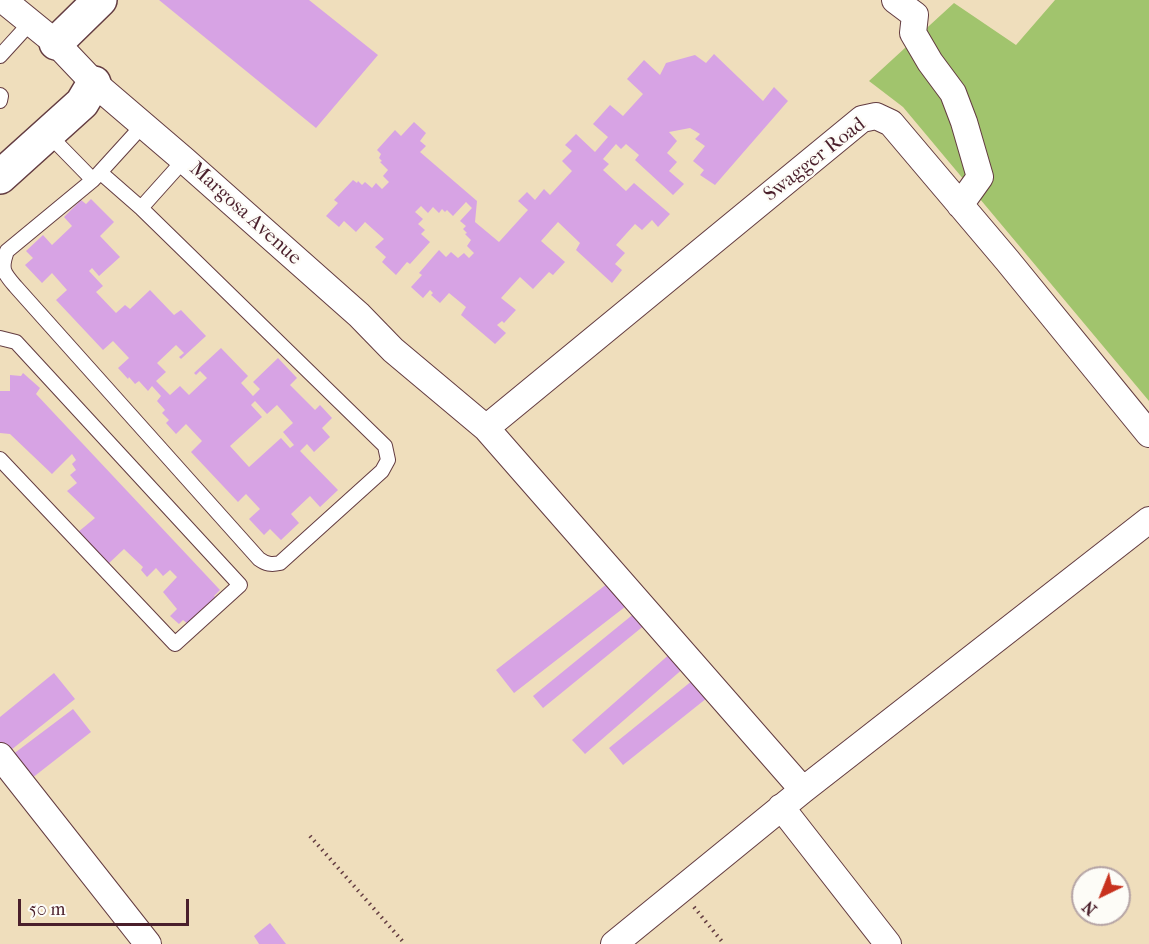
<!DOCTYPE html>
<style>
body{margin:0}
#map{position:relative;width:1149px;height:944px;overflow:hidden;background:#efdebc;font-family:"IM FELL French Canon",serif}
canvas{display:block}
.north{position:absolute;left:1071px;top:866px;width:60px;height:60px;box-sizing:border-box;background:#fdfcf7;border:2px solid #b5a4a5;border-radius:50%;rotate:223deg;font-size:16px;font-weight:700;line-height:24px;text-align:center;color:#4a1f2b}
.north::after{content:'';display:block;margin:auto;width:21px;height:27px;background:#c8321e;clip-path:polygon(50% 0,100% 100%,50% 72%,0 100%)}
.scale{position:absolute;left:18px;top:899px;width:171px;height:27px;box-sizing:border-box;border:3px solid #4a1f2b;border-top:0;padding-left:8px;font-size:18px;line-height:21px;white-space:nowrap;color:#4a1f2b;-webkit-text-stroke:4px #fdfcf7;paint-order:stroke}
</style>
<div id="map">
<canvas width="1149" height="944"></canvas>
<div class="north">N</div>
<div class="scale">50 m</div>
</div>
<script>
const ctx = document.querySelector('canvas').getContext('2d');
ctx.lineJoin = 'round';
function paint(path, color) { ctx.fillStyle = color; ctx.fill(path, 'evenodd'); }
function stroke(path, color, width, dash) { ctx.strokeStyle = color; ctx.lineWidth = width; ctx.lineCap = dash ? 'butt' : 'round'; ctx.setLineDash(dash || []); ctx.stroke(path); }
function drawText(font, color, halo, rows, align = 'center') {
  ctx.font = font + ' "IM FELL French Canon",serif'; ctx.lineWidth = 4.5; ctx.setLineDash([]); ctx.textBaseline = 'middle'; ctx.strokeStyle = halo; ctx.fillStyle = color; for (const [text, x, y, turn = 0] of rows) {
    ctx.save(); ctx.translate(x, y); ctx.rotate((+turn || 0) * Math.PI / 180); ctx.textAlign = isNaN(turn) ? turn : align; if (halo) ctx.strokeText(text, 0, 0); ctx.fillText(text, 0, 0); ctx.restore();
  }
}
paint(new Path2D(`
 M 1055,0 L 1149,0 L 1149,401 L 903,107 L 869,81 L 954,3 L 1016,45 Z`), '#a1c46d');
paint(new Path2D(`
 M 159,0 L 309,0 L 378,55 L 316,128 Z
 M 714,54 L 763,101 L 774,87 L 788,101 L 715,185 L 700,175 L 704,170 L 693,161 L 705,146 L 695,139 L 700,134 L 690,128 L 669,132 L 677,141 L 667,153 L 677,162 L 669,171 L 684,184 L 673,195 L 635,160 L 639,155 L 626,144 L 621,149 L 616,144 L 603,159 L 609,164 L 603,170 L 626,191 L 634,183 L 670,214 L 658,227 L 652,220 L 642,230 L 635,224 L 616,245 L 625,253 L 615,264 L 622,270 L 612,283 L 576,250 L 580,243 L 558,222 L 541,241 L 565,262 L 553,275 L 549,272 L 533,289 L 520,277 L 501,298 L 516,310 L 504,323 L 502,321 L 497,325 L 506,333 L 495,344 L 461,315 L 466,307 L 449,293 L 440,303 L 431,295 L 433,293 L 430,290 L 423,298 L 411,287 L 422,275 L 419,273 L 439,250 L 446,257 L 451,252 L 458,258 L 464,253 L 469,258 L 474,253 L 467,246 L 471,240 L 465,234 L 467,233 L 463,229 L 466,226 L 460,221 L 472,208 L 466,202 L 453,216 L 447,210 L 445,212 L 442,209 L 439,213 L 433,207 L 428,213 L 421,206 L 415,212 L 423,219 L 418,224 L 425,230 L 421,234 L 430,242 L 410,264 L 407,262 L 396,275 L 382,262 L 386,257 L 375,247 L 384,239 L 365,222 L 356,232 L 344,221 L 339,227 L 326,216 L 338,203 L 334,200 L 353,180 L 357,183 L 358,181 L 362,185 L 365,182 L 372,188 L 376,183 L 382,189 L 389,182 L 383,176 L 388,170 L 380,162 L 382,161 L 379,158 L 381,154 L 377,150 L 395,130 L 401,136 L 414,122 L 426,133 L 420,141 L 426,146 L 420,152 L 477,201 L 475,222 L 499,242 L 528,210 L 518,201 L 527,192 L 535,200 L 544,189 L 550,195 L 572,171 L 562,161 L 572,151 L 565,145 L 576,134 L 595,152 L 608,137 L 593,124 L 610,105 L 623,116 L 643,94 L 627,79 L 644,60 L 660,75 L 666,63 L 695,55 L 706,63 Z
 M 91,199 L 114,222 L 100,236 L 120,257 L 99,276 L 92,268 L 89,271 L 103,286 L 96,292 L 116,313 L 125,305 L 130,309 L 150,290 L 174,315 L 181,310 L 206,336 L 181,359 L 179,357 L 184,353 L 176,345 L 157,363 L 166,372 L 156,381 L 170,395 L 180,386 L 189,395 L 207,378 L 200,371 L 196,375 L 194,373 L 221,348 L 248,376 L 241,383 L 253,396 L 260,389 L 253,382 L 278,358 L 297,378 L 290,385 L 315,410 L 320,405 L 332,418 L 322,428 L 330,437 L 314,452 L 307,444 L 300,451 L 338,490 L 320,507 L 310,496 L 291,514 L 299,523 L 281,540 L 270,529 L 264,535 L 249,519 L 260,509 L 246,494 L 238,502 L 191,452 L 202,441 L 186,424 L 176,434 L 166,423 L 169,420 L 162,413 L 165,410 L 157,401 L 161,396 L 152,386 L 148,391 L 139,381 L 135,384 L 129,377 L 128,379 L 118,368 L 129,358 L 113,341 L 103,350 L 56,300 L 67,290 L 52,273 L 42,283 L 25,265 L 33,258 L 26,251 L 43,235 L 52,245 L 72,226 L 64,217 L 81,200 L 86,204 ZM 255,401 L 267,414 L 277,405 L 286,415 L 293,423 L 283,432 L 294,445 L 290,448 L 281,438 L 249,467 L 230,446 L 262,417 L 251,405 Z
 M 23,373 L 40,388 L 36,394 L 220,590 L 214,596 L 218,599 L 189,625 L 183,620 L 179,624 L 170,616 L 177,609 L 163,592 L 177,577 L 170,570 L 163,576 L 156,568 L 147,577 L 141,570 L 143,567 L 124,549 L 107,565 L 78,532 L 95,518 L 67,491 L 77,483 L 70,475 L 76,470 L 72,464 L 76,460 L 72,454 L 52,474 L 10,434 L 0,433 L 0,391 L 10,391 L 10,375 L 21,376 Z
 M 612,580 L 630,603 L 514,693 L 496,670 Z
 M 636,612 L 646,624 L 543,708 L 533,696 Z
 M 672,652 L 685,667 L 585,754 L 572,740 Z
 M 54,673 L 75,699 L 6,754 L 0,747 L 0,717 Z
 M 698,676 L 712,694 L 623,765 L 609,748 Z
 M 73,709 L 91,732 L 27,782 L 8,758 Z
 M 270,923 L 286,944 L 259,944 L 254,936 Z`), '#d7a3e4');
const lane = new Path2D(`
 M 0,56 L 31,22
 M 0,95 L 1,96 L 0,101
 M 48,134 L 93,180
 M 101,173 L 141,208 L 385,446 L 388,460 L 382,471 L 280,563 C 271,565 266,564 259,559 L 16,287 C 4,273 0,270 7,251 L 93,180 L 143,125
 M 141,208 L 184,160
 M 0,338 L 16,342 L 240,585 L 175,644 L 0,459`);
const street = new Path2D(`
 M 3,0 L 56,43 L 94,83 L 184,160 L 359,315 L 393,350 L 486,428 L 803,790
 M 895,0 L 915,15 L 913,33 L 930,62 L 953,93 L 964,122 L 980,177 L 960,205
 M 486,428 L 862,119 L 876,116 L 891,123 L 1007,260 L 1149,434
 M 0,756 L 148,944
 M 781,807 L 888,944
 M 614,944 L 803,790 L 1149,520`);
const secondary = new Path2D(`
 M 56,43 L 100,0
 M 0,177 L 82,103 L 94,83`);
stroke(lane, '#633c41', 16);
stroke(street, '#633c41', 28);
stroke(secondary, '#633c41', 36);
stroke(new Path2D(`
 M 310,836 L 405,944
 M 694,907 L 724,944`), '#633c41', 4, [1.5, 4.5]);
stroke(lane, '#fff', 14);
stroke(street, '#fff', 26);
stroke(secondary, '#fff', 33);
drawText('20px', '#4a1f2b', '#fdfcf7', [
 ["Swagger Road",815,160,-38],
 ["Margosa Avenue",245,214,42]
]);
</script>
